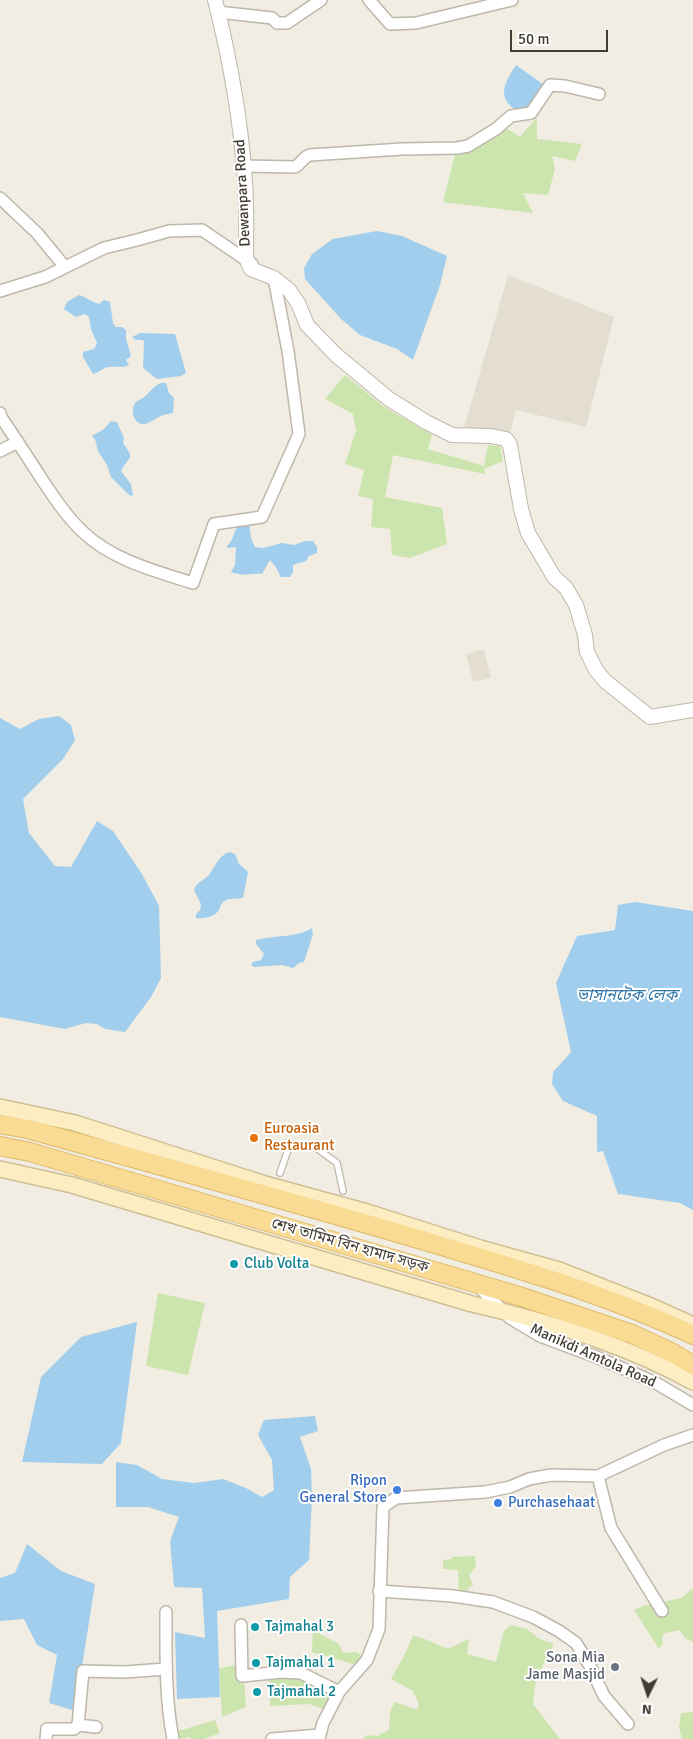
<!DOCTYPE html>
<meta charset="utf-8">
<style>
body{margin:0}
#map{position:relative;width:693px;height:1739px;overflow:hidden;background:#f1ede3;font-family:Signika,sans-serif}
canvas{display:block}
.north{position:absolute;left:623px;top:1669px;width:50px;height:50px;-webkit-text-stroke:4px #fff;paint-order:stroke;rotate:184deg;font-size:14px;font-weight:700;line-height:20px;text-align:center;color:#423d34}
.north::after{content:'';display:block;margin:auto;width:18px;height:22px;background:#423d34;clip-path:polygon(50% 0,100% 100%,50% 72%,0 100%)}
.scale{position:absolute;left:510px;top:30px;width:98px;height:22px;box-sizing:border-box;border:2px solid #423d34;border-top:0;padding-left:6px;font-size:15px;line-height:18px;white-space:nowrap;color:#423d34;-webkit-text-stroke:4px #fff;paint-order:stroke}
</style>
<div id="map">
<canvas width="693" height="1739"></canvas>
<div class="north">N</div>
<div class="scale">50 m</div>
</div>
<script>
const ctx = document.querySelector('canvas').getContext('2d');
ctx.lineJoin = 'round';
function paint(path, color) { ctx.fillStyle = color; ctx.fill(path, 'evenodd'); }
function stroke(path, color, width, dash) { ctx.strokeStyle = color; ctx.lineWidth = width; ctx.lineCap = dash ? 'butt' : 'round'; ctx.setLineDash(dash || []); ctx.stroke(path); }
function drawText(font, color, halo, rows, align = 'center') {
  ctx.font = font + ' Signika,"Noto Sans Bengali",sans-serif'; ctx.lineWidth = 4; ctx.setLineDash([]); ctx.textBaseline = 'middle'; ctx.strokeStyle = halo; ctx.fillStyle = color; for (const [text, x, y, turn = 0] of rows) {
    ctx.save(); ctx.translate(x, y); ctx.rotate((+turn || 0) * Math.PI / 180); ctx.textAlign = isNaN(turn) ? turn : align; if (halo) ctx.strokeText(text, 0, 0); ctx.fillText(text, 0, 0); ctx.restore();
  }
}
paint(new Path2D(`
 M 508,275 L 614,317 L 586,427 L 516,410 L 510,432 L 496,429 L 464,428 Z
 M 484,649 L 491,678 L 473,682 L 466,654 Z`), '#e4ded2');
paint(new Path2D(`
 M 537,117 L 537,139 L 582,144 L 575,161 L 552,156 L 555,169 L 548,195 L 523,193 L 533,213 L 443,202 L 455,155 L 506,128 L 520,137 Z
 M 345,375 L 383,406 L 432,435 L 428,449 L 484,466 L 488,445 L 500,446 L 503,461 L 484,469 L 485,474 L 393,455 L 385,497 L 442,508 L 447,544 L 410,558 L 392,555 L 390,529 L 371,527 L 373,499 L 358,496 L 364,470 L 345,464 L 356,431 L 353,414 L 325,399 Z
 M 158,1293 L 205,1303 L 188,1375 L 146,1366 Z
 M 475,1556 L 476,1566 L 469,1576 L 473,1585 L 464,1593 L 459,1592 L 458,1570 L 443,1569 L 443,1560 L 452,1559 L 452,1557 Z
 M 693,1588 L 693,1642 L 685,1638 L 680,1630 L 665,1633 L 662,1638 L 663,1644 L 659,1649 L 634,1610 L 644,1606 L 681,1598 Z
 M 510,1625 L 527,1629 L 538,1638 L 554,1644 L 536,1679 L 533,1704 L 560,1739 L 363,1739 L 367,1735 L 377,1736 L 389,1730 L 390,1711 L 395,1702 L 417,1710 L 419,1704 L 413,1691 L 391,1679 L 406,1652 L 413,1636 L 420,1637 L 448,1649 L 469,1639 L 467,1654 L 496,1662 L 504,1631 Z
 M 313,1627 L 319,1628 L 320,1634 L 339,1644 L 343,1653 L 356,1652 L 363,1656 L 356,1665 L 312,1652 Z
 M 238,1665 L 244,1679 L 246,1707 L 222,1717 L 219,1668 Z
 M 301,1677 L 334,1691 L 323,1709 L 309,1704 L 270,1706 L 269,1678 Z
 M 693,1712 L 693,1739 L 682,1739 L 679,1727 L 681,1713 Z
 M 215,1720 L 220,1733 L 204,1739 L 191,1739 L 190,1737 L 176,1739 L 176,1730 L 182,1730 Z`), '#cce4ad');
paint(new Path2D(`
 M 516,65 L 544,85 L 527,108 L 518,111 C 495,98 505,82 516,65 Z
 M 377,231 L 402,236 L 447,256 L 440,285 L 413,360 L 397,349 L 360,335 L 341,319 L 305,279 L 304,268 L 312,254 L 333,239 Z
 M 79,295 C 87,297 91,302 99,304 L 104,300 L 110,302 L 113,323 L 116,327 L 122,327 L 126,330 L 126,339 L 131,356 L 126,360 L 129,365 C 123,368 115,366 108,367 C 102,368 99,373 93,374 L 83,357 L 83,352 L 94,349 L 97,343 L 91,329 L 89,317 L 85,314 L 76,317 L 64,309 L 67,302 Z
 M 140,333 L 175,334 L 186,373 L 181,376 L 157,379 L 143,368 L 144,343 L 143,340 L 136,340 L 132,337 Z
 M 161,383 L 166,383 L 169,393 L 174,398 L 173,413 C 169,414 165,414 161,416 C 155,418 150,424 143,424 C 133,424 130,408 136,402 C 138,400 141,399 143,398 C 150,393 153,386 161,383 Z
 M 111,421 L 117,422 L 124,438 L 123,443 C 136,461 129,455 121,471 L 131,484 L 133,496 L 129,495 L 111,477 L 107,465 L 98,451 L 95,439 L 92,436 L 104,429 Z
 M 241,522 L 249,523 L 251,538 L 255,547 L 263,548 L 282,543 L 294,545 L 305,541 L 313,541 L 317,547 L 317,553 L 309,556 L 306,561 L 293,565 L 293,572 L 290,577 L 281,577 L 275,566 L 270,560 L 262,574 C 248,573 246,577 231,572 L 235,565 L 236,547 L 227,548 L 227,546 C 234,540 233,531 241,522 Z
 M 59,716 L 71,725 L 75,740 L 63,759 L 23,799 L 29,833 L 55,866 L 71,867 L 97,821 L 113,831 L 142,874 L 159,906 L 161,978 L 151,997 L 125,1032 L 105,1029 L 97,1024 L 86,1023 L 65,1029 L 0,1017 L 0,718 L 20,729 L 39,719 Z
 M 230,852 L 235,854 L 239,864 L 248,872 L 243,898 C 238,899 230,898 226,900 C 222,902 220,906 219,910 C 215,917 203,919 196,918 L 196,914 L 200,910 L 201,904 L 194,890 C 196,882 202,882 208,876 C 216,867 217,856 230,852 Z
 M 635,902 L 693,911 L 693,1210 L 680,1203 L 618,1194 L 603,1151 L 597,1152 L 597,1116 L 563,1101 L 552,1084 L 553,1072 L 571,1052 L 556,983 L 577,936 L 615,930 L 618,905 Z
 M 312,928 L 313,934 L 304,962 L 299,963 L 293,968 L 282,965 L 254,967 L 251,965 L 253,962 L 261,960 L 264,954 L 256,944 L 256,940 C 274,935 296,938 312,928 Z
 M 137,1322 L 121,1443 L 102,1464 L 22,1462 L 41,1377 L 81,1337 Z
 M 315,1416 L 318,1431 L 300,1437 L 311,1469 L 312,1497 L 309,1560 L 290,1577 L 289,1599 L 217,1611 L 220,1697 L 177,1699 L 175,1632 L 205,1638 L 202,1588 L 174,1587 L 170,1541 L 179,1517 L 148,1507 L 116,1507 L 116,1462 L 137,1465 L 162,1479 L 194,1483 L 223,1479 L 246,1488 L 262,1497 L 274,1490 L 272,1460 L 258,1435 L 264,1420 Z
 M 27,1544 L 61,1571 L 95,1584 L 75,1711 L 49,1703 L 57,1655 L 37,1645 L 24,1619 L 0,1621 L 0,1578 L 15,1573 Z`), '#a1ceec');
const service = new Path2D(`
 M 280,1173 L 290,1144 L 315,1147 L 337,1163 L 343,1191`);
const minor = new Path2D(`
 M 369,0 L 390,24 L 416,23 L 512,0
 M 218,12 L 272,18 L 277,23 L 287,23 L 321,0
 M 244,166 L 295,167 C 301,164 303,157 310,155 L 402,149 L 457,148 L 468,146 L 496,129 L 511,116 L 531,113 L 550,85 L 565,86 L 599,94
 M 0,198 L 37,233 L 65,267 L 58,271
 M 0,291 L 45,277 L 104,248 L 137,240 L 169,231 L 202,230 L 252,264
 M 0,413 L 1,417 C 15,438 29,459 43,481 C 55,499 67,517 83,532 C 112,560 155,571 193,583 L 214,524 L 262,517 L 299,434 L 288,351 L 274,278 L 269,275
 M 0,451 L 18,442
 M 478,1286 L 510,1318 L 540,1336 L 599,1358 L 656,1383 L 693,1405
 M 598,1476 L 611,1528 L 662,1611
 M 379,1591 L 453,1596 L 493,1602 L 533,1617 L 559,1631 L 576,1643 L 590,1666 L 604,1696 L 628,1724
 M 166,1612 C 166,1654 165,1698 173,1739
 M 241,1625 L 242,1676 L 282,1672 L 301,1673 L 339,1692
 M 96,1727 L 78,1725 L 83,1671 L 125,1672 L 166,1669
 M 46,1739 L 47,1729 L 74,1729 L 78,1725
 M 272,1739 L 319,1735
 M 319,1739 L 323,1723 L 339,1692 L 367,1660 L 379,1629 L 383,1507 L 396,1498 L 485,1492 L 510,1487 L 529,1479 L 551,1475 L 598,1476 L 664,1445 L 693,1435`);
const tertiary = new Path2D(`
 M 215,0 C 230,59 241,121 245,182 C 247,207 246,233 246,258 L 251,269 L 274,278 L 289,290 L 298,303 L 307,325 L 336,355 L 389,399 L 426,422 L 452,435 L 491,436 L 506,439 L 510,445 L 521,509 L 528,533 L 554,577 L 566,588 L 576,605 L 585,635 L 587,652 L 596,670 L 605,681 L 650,717 L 693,710`);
const secondary = new Path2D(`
 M 0,1107 L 75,1123 L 265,1184 L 367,1212 L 480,1248 L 559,1270 L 651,1306 L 693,1325
 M 0,1169 L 72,1185 L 472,1304 C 548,1321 625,1344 693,1382`);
const primary = new Path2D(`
 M 0,1124 L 28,1129 C 161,1166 294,1202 425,1241 C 516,1268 608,1295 693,1335
 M 0,1146 L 30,1152 L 519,1296 L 632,1334 L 671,1352 L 693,1365`);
stroke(service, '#beb7aa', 8);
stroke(minor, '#beb7aa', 14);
stroke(tertiary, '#beb7aa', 16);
stroke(secondary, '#cfbf95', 18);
stroke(primary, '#ddb865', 20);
stroke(service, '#fff', 5.5);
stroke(minor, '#fff', 11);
stroke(tertiary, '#fff', 14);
stroke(secondary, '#fcedc3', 15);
stroke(primary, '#f9db94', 18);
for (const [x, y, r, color] of [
 [254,1138,5,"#e8710a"],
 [234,1264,5,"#0f9aa8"],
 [397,1490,5,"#3f7fe0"],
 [498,1503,5,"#3f7fe0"],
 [255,1627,5,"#0f9aa8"],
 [256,1663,5,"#0f9aa8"],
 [615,1667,5,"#6b7280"],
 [257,1692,5,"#0f9aa8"]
]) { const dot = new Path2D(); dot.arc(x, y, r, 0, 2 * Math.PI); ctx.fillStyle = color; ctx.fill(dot); stroke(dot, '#fff', 2); }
drawText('15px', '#423d34', '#fff', [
 ["Dewanpara Road",243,193,-93],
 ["শেখ তামিম বিন হামাদ সড়ক",350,1246,16],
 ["Manikdi Amtola Road",593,1356,24]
]);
drawText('15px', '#c56008', '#fff', [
 ["Euroasia",264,1129],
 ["Restaurant",264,1146]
], 'left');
drawText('15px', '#0d838f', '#fff', [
 ["Club Volta",244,1264],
 ["Tajmahal 3",265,1627],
 ["Tajmahal 1",266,1663],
 ["Tajmahal 2",267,1692]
], 'left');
drawText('15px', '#366cbe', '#fff', [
 ["Ripon",387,1481],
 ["General Store",387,1498],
 ["Purchasehaat",508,1503,"left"]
], 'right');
drawText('15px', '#5b616d', '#fff', [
 ["Sona Mia",605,1658],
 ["Jame Masjid",605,1675]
], 'right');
drawText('italic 16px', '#3378a8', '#fff', [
 ["ভাসানটেক লেক",627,996]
]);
</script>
